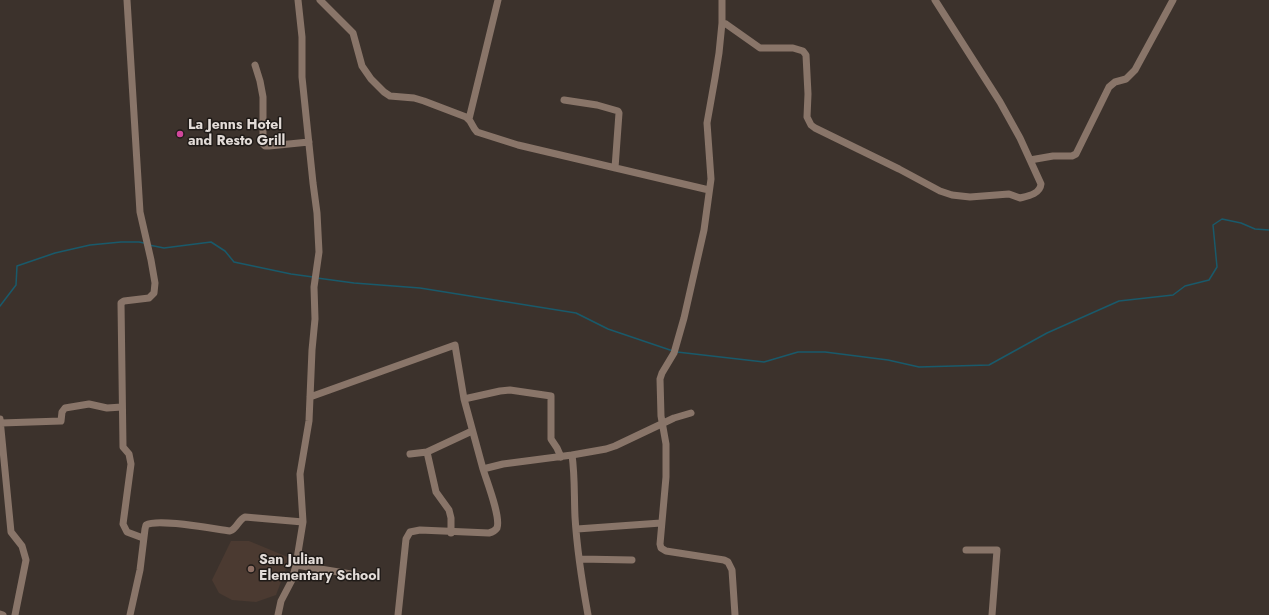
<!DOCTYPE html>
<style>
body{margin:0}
canvas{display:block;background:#3c322c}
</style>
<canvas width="1269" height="615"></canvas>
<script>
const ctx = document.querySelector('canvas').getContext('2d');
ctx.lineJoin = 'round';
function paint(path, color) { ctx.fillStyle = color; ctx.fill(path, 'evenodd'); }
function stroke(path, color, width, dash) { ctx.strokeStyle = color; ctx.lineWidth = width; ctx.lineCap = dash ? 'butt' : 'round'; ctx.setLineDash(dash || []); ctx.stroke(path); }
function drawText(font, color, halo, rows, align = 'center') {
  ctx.font = font + ' Jost,sans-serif'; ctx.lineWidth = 3; ctx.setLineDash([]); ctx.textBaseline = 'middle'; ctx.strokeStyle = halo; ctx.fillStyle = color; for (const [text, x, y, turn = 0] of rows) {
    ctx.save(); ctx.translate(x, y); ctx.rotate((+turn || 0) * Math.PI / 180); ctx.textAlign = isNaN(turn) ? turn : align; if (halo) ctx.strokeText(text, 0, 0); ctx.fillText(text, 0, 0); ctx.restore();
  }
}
paint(new Path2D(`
 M 231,541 L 249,541 L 290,558 L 276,595 L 256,602 L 232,600 L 219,593 L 212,580 Z`), '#4b3a31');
stroke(new Path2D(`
 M 149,245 L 164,248 L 211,242 L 225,251 L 234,262 L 291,274 L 313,277
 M 317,278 L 354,283 L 420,288 L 576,313 L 608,329 L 673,351
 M 0,306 L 16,285 L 17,266 L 55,253 L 90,245 L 121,242 L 139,242 L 144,243
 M 677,352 L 764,362 L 798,352 L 825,352 L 888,360 L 919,367 L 989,365 L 1047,333 L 1119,301 L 1173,295 L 1185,286 L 1209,280 L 1217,267 L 1213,225 L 1222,219 L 1241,223 L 1255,229 L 1269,230`), '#195a6b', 1.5);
stroke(new Path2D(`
 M 127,0 L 140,212 L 151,260 L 155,283 L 154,293 L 149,298 L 124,301 L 121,303 L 123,447 L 129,454 L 131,464 L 123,524 L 127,532 L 143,538
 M 320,0 L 353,33 L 362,66 L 371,79 L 384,92 L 390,96 L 414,98 L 424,101 L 466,117 C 472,121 472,127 477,132 L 518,145 L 709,190
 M 722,0 L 722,23 L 719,53 L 715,78 L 707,123 L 711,179 L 704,230 L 684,318 L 674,353 L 662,373 L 660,379 L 661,416 L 666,444 L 666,477 L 660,544 L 661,548 L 666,551 L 724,560 L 728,562 L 732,570 L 735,615
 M 722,23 L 726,24 L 760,48 L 793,48 L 803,51 L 806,55 L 808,94 L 807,117 L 811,125 L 815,128 L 899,169 L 940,191 L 952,195 L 970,197 L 1009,194 L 1020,198 C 1028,196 1040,194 1041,184 L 1020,138 L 1000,102 L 935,0
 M 255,65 L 260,81 L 263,97 L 263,144 L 265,146 L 269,146 L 309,142
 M 564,100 L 597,105 L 618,111 L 619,113 L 615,168
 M 469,119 L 498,0
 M 1030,160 L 1053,156 L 1072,156 L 1076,154 L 1109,87 L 1115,82 L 1126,79 L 1135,70 L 1173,0
 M 310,397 L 455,345 L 464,399 L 483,469
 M 464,399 L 500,391 L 510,390 L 551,396 L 551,439 L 557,448 L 561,457
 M 0,419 L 11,532 L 22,546 L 26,560 L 15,615
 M 1,423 L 61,421 L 62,412 L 65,408 L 89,404 L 107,408 L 122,407
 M 427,452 L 472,431
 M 410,454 L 427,452 L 436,492 L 449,510 L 451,518 L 451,533
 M 577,529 L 661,523
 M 966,550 L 997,550 L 992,615
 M 580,559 L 632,560
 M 296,565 L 363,576
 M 0,614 L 3,615
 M 130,615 L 140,570 L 145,529 L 146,525 C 158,518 214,529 230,531 C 237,529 238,520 245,517 L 303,522
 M 278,615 L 281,601 L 292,580 L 296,565 L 303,522 L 300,474 L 309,421 L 312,350 L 315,319 L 314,287 L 319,252 L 317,213 L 313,183 L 302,77 L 302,37 L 298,0
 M 398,615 L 406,539 L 410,532 L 420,530 L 489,533 C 493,532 495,531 497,528 C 501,517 487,482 483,469 L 503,464 L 572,455
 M 588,615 C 582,582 577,550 575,517 C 574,496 575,476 572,455 L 606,449 L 615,446 L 674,418 L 691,413`), '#897569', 7);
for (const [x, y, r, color] of [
 [180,134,4,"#d1479c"],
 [251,569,4,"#8d6e63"]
]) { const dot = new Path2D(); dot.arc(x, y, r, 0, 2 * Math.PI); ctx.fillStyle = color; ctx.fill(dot); stroke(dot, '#201b18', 1.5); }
drawText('bold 14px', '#e3dcd8', '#201b18', [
 ["La Jenns Hotel",188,126],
 ["and Resto Grill",188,142],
 ["San Julian",259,561],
 ["Elementary School",259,577]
], 'left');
</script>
